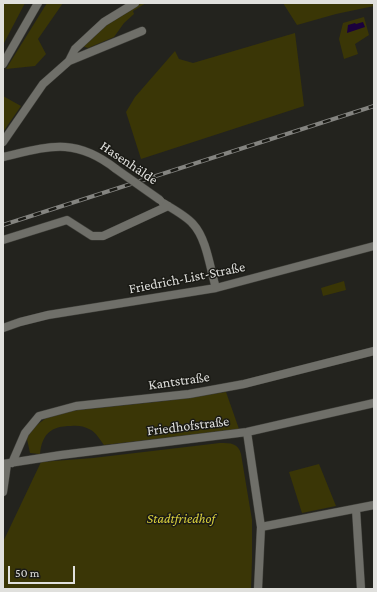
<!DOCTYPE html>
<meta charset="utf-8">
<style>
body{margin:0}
#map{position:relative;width:377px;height:592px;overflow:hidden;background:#23231e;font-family:"Crimson Pro",serif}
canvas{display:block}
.frame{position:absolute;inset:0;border:4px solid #e0e0dd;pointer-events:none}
.scale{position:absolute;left:8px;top:566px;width:67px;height:18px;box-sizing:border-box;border:2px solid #e0e0dd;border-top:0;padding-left:5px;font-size:12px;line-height:14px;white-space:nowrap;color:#e0e0dd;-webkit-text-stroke:3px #1a1a15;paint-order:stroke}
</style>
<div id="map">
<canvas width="377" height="592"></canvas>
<div class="frame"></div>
<div class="scale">50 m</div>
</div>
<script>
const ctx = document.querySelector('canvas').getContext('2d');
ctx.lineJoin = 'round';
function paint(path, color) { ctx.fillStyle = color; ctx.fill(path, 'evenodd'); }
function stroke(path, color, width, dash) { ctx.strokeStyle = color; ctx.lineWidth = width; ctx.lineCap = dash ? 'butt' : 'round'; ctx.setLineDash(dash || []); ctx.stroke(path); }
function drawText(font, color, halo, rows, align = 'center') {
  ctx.font = font + ' "Crimson Pro",serif'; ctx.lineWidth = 3; ctx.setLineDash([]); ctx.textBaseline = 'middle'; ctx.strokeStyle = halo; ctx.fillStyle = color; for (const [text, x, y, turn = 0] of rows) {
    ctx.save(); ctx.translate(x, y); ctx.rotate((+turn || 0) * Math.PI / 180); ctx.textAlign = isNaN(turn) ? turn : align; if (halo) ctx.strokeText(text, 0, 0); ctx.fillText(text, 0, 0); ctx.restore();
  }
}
paint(new Path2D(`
 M 3,3 L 25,3 L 3,45 Z
 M 47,3 L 63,3 L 38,39 L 46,54 L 35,66 L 6,69 Z
 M 141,3 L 146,3 L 133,11 L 134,14 L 124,23 L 114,37 L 88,48 L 82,46 L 106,25 Z
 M 283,3 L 374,3 L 374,6 L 336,14 L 297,25 Z
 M 364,17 L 369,35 L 355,44 L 358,54 L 344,59 L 339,39 L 343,23 Z
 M 295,33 L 304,106 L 141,159 L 126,112 L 135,97 L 175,51 L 179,59 L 193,63 Z
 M 3,96 L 21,106 L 3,132 Z
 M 344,281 L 346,290 L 323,296 L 321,288 Z
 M 226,392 L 239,429 L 104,445 C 100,440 96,432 89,429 C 84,426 77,425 71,426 C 51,426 42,434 40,454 L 30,453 L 27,439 L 30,430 L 49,416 L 68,411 L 165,401 Z
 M 220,443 C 231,443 238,443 241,454 L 252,520 L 252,559 L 251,589 L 3,589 L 3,542 L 41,462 L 93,458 Z
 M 319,464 L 336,506 L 302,513 L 289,472 Z`), '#3a3606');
paint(new Path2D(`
 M 363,22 L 365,27 L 347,33 L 348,25 L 355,23 L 356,24 Z`), '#1b013d');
const street = new Path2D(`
 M 69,61 L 142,31
 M 3,64 L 38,3
 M 3,142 L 43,84 L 69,61 L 75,49 L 104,22 L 135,3
 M 3,157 C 50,146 75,137 116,169
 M 163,203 C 173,209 186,216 193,224 C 207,239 210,269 216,288
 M 3,240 L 67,220 L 92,236 L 103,236 L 168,206
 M 3,328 L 20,322 L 48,315 L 216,288 L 374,246
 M 247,432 L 261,527 L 258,589
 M 12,463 L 25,433 L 39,416 L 76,406 L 189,394 L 244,384 L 374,351
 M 3,464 L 61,455 L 247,432 L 374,403
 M 3,492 L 7,464
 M 356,509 L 361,589
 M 261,527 L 374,505`);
stroke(street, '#40403b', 9);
stroke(street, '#6f6f69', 8);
const rail = new Path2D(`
 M 3,225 L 374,106`);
stroke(rail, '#848480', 4);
stroke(rail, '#1a1a15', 2.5, [8]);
const streetBridge = new Path2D(`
 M 116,169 L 160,200`);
stroke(streetBridge, '#40403b', 9, []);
stroke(streetBridge, '#6f6f69', 8);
drawText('14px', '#e0e0dd', '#1a1a15', [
 ["Hasenhälde",129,163,34],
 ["Friedrich-List-Straße",187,278,-11],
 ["Kantstraße",179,381,-8],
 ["Friedhofstraße",188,426,-7]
]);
drawText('italic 14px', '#d8cf3c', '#1a1a15', [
 ["Stadtfriedhof",181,519]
]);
</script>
